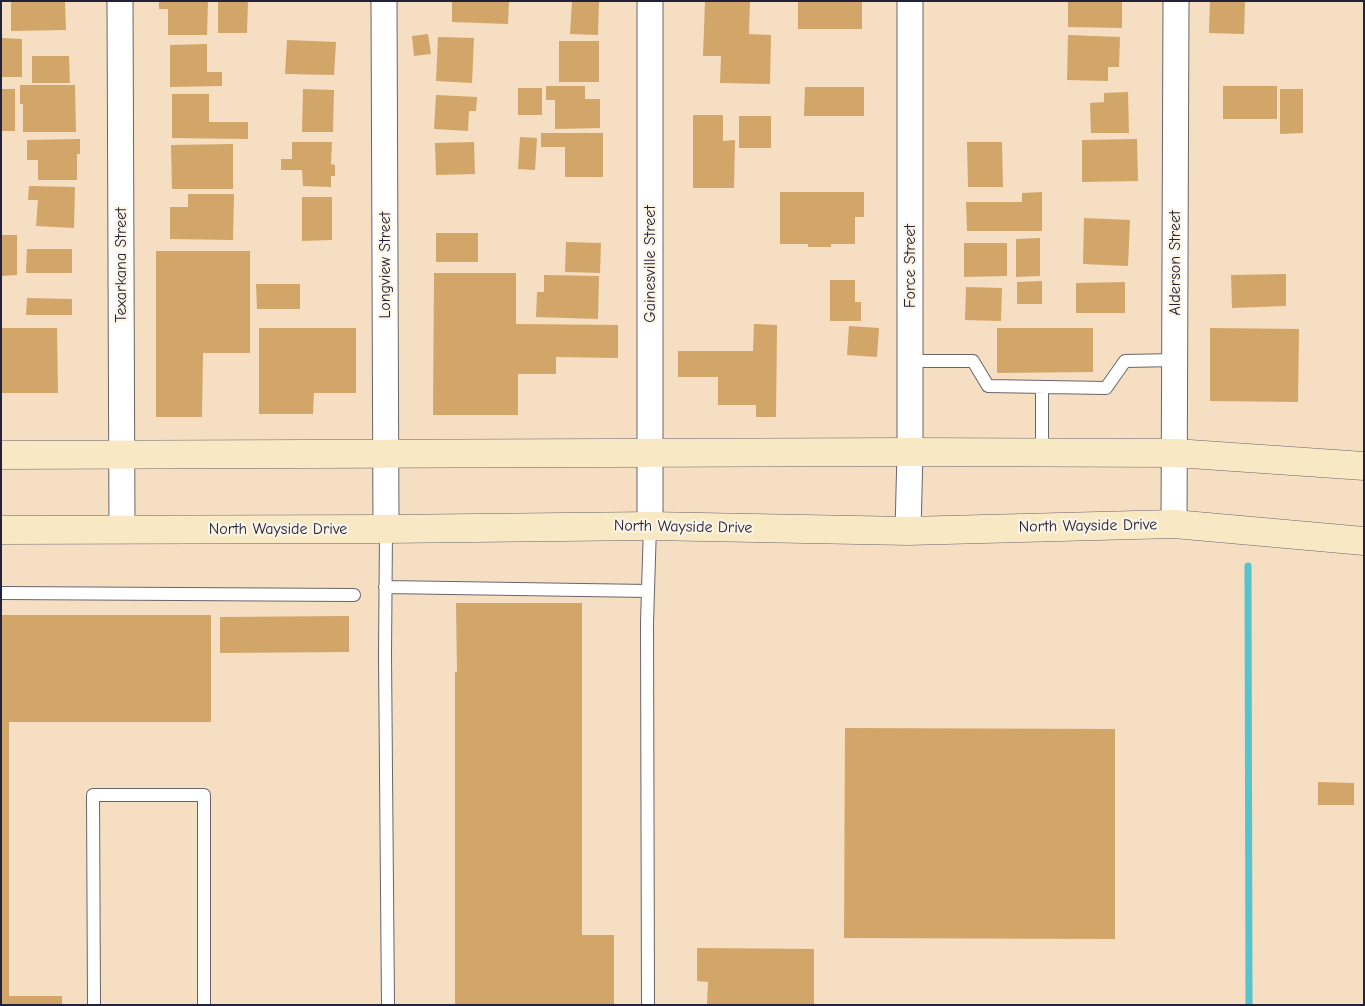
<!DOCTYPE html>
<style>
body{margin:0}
#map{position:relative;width:1365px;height:1006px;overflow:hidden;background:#f6dec3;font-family:"Comic Neue",sans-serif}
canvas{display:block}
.frame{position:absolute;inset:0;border:2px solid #22223b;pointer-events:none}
</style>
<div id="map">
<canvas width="1365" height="1006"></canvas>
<div class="frame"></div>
</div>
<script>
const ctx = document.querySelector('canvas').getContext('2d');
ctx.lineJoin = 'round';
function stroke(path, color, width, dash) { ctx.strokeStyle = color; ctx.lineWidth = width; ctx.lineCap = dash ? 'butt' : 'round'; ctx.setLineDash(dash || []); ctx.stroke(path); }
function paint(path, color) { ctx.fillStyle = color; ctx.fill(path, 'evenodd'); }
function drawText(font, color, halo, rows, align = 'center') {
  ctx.font = font + ' "Comic Neue",sans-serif'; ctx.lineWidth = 4.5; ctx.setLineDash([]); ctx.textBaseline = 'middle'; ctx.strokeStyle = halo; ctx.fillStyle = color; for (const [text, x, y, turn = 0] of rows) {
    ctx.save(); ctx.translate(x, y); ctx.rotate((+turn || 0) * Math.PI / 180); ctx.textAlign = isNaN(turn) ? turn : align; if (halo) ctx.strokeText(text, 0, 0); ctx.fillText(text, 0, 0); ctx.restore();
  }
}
stroke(new Path2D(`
 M 1248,566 L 1249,1005`), '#56c3ce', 7);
paint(new Path2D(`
 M 11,1 L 65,1 L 66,30 L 11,31 Z
 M 159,1 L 208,1 L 207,35 L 168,35 L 168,9 L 159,9 Z
 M 218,1 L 248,1 L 247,33 L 218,33 Z
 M 452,1 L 509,1 L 508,24 L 452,22 Z
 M 572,1 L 599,1 L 598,35 L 570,34 Z
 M 705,1 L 750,1 L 749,34 L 771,35 L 770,84 L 720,83 L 721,56 L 703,56 Z
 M 798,1 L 862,1 L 862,29 L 798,29 Z
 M 1068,1 L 1122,1 L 1122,28 L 1068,27 Z
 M 1210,1 L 1245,1 L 1244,34 L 1209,33 Z
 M 428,34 L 431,54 L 414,56 L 412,36 Z
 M 1068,35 L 1120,37 L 1119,67 L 1108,67 L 1108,81 L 1067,80 Z
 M 438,37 L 474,38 L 472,83 L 436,81 Z
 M 1,38 L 22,39 L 22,77 L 1,77 Z
 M 287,40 L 336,42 L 334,75 L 285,74 Z
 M 559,41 L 599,41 L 599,82 L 559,82 Z
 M 207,44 L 207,72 L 222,72 L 222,86 L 170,87 L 170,45 Z
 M 32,56 L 69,56 L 70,83 L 32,83 Z
 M 20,85 L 75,85 L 76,132 L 23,132 L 23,104 L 20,104 Z
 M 546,86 L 585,86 L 585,99 L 600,99 L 600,128 L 555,129 L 555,100 L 546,100 Z
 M 1223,86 L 1277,86 L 1277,119 L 1223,119 Z
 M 805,87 L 864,87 L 864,116 L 804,116 Z
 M 518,88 L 542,88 L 542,115 L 518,115 Z
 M 1,89 L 15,89 L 15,131 L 1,131 Z
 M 303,89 L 334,90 L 333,132 L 302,132 Z
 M 1280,89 L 1303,89 L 1303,133 L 1280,134 Z
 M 1128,92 L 1129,133 L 1091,133 L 1090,103 L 1104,102 L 1104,93 Z
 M 172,94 L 209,94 L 209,122 L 248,122 L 248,139 L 172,138 Z
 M 436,95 L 477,97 L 476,111 L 469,111 L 468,131 L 434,129 Z
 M 693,115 L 723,115 L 723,141 L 735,140 L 734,188 L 693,188 Z
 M 739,116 L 771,116 L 771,148 L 739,148 Z
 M 541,133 L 603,133 L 603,177 L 565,177 L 565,147 L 541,147 Z
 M 520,137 L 537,138 L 535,170 L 518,169 Z
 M 80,139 L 80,154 L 77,154 L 77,180 L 38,180 L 38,160 L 27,160 L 27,140 Z
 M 1137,139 L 1138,181 L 1082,182 L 1082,140 Z
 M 292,142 L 332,142 L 331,164 L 335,165 L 335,176 L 331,176 L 331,187 L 303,186 L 302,170 L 281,170 L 281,159 L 292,159 Z
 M 474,142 L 475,174 L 436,175 L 435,143 Z
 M 967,142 L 1002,142 L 1003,187 L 968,187 Z
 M 233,144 L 233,189 L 172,189 L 171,145 Z
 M 29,186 L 75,187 L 74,228 L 36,226 L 38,200 L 28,200 Z
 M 780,192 L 864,192 L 864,217 L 855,217 L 855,244 L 831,244 L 831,247 L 808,247 L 808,244 L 780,244 Z
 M 1042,192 L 1042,231 L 967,231 L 966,202 L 1022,202 L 1022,193 Z
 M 188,194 L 234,194 L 233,240 L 170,239 L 170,207 L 188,207 Z
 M 302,197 L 332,197 L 332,240 L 302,241 Z
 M 1084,218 L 1130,220 L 1128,266 L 1083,264 Z
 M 436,233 L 478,233 L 478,262 L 436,262 Z
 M 1,235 L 17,235 L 17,275 L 1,276 Z
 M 1040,238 L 1040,276 L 1016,277 L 1016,239 Z
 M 566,242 L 601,243 L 600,273 L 565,272 Z
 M 964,243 L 1007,243 L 1007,276 L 964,277 Z
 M 27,249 L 72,249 L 72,273 L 26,273 Z
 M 156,251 L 250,251 L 250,353 L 203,353 L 202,417 L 156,417 Z
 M 434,273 L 516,273 L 516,324 L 618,325 L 618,358 L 556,357 L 556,374 L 518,374 L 518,415 L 433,415 Z
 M 1286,274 L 1286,306 L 1232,308 L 1231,275 Z
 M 544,275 L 599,276 L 598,319 L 536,317 L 537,292 L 544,292 Z
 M 830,280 L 855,280 L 855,302 L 861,302 L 861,321 L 830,321 Z
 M 1042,281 L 1042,304 L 1017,304 L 1017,282 Z
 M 1125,282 L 1125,313 L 1076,313 L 1076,283 Z
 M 256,284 L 300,284 L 300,309 L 257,309 Z
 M 966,287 L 1002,288 L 1001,321 L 965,320 Z
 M 27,298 L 72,299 L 72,315 L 26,315 Z
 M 754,324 L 777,325 L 776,417 L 756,417 L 756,405 L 718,405 L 718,377 L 678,377 L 678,351 L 753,351 Z
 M 849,326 L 879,328 L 877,357 L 847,355 Z
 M 1,328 L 57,328 L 58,393 L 1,393 Z
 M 259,328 L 356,328 L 356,393 L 314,393 L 313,414 L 259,414 Z
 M 997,328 L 1093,328 L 1093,372 L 997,373 Z
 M 1210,328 L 1299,329 L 1298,402 L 1210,401 Z
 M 456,603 L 582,603 L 582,935 L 614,935 L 614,1005 L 455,1005 L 455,672 L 457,672 Z
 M 1,615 L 211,615 L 211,722 L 9,722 L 9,996 L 62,996 L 62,1005 L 1,1005 Z
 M 349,616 L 349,652 L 220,653 L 220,617 Z
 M 845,728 L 1115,729 L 1115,939 L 844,938 Z
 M 1318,782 L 1354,783 L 1354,805 L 1318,805 Z
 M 697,948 L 814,949 L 814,1005 L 707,1005 L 708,982 L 697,981 Z`), '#d2a568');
const service = new Path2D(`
 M 910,361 L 973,361 L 988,386 L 1106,388 L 1125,361 L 1175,360
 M 1042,387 L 1042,452
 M 386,529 L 385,655 L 388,1005
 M 385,587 L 648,591
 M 1,593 L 354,595
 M 94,1005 L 93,795 L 204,795 L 204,1005
 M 648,1005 L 647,623 L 650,526`);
const minor = new Path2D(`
 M 120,1 L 122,528
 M 384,1 L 386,529
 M 1174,524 L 1176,1
 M 650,526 L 650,1
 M 908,531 L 910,452 L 910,1`);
const secondary = new Path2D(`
 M 1,455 L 910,452 L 1175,453 L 1364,466
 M 1,530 L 386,529 L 650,526 L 908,531 L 1174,524 L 1364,541`);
stroke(service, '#6c646b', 14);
stroke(minor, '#6c646b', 27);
stroke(secondary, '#6c646b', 29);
stroke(service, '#fff', 12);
stroke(minor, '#fff', 25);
stroke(secondary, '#f8e8c3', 28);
drawText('16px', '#22223b', '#fcf5e5', [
 ["Alderson Street",1175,263,-90],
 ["Gainesville Street",650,264,-90],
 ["Texarkana Street",121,265,-90],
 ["Longview Street",385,265,-90],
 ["Force Street",910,266,-90],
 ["North Wayside Drive",1088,526,-1],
 ["North Wayside Drive",683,527,1],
 ["North Wayside Drive",278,529]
]);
</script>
